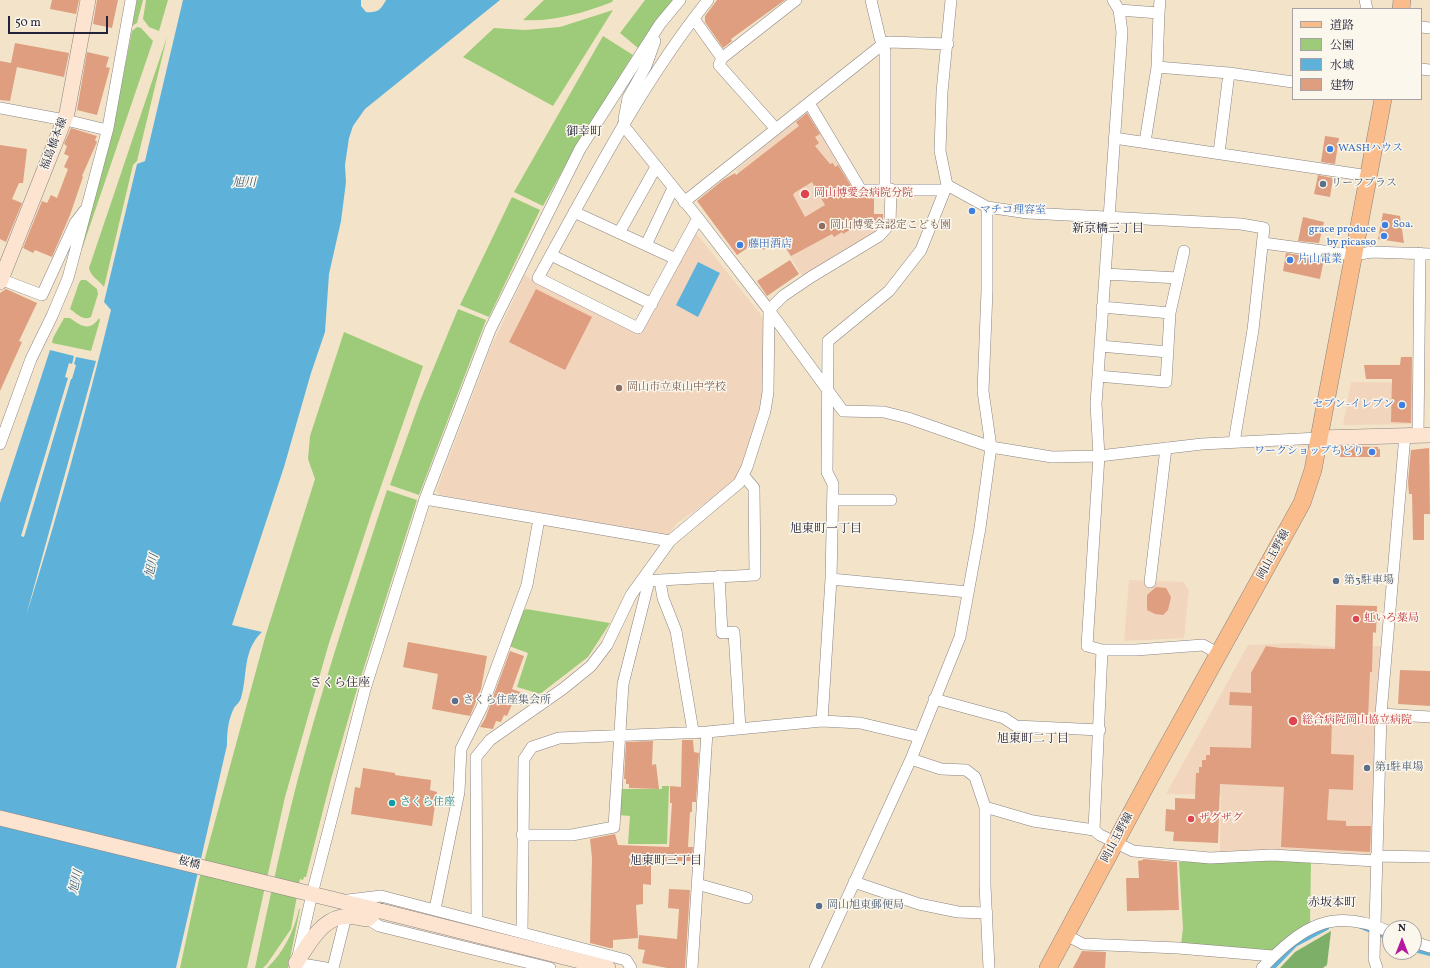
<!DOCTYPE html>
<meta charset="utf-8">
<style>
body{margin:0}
#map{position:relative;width:1430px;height:968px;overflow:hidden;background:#f3e4c9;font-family:Vollkorn,"Noto Serif JP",serif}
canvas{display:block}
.legend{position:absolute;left:1292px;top:8px;width:130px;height:92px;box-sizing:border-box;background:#fbf7ec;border:1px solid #a4a2a5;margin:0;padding:5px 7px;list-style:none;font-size:12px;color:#22223b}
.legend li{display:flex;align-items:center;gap:8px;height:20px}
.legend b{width:20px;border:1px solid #a4a2a5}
.north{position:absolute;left:1382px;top:920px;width:40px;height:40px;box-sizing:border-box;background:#fbf7ec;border:1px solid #a4a2a5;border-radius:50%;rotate:0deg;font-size:11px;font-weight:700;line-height:16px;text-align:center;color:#22223b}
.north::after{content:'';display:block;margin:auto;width:14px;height:18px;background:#b5179e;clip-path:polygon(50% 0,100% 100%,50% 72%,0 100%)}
.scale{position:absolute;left:8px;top:16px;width:100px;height:18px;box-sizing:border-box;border:2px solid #22223b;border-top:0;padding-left:5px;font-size:12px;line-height:14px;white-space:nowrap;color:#22223b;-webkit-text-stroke:3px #fbf7ec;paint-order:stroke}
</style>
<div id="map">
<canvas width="1430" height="968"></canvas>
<ul class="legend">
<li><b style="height:5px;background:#fabc8b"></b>道路</li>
<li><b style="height:11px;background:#9ecb79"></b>公園</li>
<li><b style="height:11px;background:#5eb2da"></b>水域</li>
<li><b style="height:11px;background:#de9e7f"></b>建物</li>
</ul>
<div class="north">N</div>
<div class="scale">50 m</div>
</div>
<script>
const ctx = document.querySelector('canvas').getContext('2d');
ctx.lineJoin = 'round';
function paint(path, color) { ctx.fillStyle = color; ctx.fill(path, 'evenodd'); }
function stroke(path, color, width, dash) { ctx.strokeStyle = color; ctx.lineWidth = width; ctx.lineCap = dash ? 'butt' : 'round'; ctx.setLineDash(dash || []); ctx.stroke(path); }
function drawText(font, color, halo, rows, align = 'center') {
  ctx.font = font + ' Vollkorn,"Noto Serif JP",serif'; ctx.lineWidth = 3; ctx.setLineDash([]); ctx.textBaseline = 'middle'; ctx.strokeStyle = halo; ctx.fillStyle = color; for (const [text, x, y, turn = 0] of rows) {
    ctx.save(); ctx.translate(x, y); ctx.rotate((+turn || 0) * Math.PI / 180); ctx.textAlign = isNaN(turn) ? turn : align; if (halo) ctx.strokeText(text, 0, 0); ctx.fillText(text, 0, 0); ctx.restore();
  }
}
paint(new Path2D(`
 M 811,112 L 858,193 L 876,232 L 803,277 L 736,170 L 805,113 Z
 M 696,233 L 765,320 L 762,395 L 749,450 L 733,484 L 677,523 L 668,535 L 440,495 L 437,492 L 437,489 L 489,352 L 518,290 L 524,275 L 641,334 Z
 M 1351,382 L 1416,383 L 1416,424 L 1343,425 Z
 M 1129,580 L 1183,582 L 1189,590 L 1184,638 L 1124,641 Z
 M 1295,643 L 1335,647 L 1382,646 L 1373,856 L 1220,852 L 1221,795 L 1166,794 L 1248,645 Z`), '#f1d5bd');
paint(new Path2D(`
 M 137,0 L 143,0 L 137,23 L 132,26 Z
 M 146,0 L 168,0 L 159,31 L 149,27 L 143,19 Z
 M 544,0 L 613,0 L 612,2 C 583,13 554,22 523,20 Z
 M 645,0 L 674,0 L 638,48 L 620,33 Z
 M 613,10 L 553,106 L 463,57 L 494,28 L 525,30 L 560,27 Z
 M 137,27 L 141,28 L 153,41 L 82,249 L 81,249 L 117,106 L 132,31 Z
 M 603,36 L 633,55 L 576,146 L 543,206 L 514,192 Z
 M 167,37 L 137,161 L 133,165 L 104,287 C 99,280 90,276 89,268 Z
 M 512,197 L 540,210 L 489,317 L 460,305 Z
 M 81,280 L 86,280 L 97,289 L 98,294 L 91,317 C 83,321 77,314 70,309 L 79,283 Z
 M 458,309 L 486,320 L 419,495 L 390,485 L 420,401 Z
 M 64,318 L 70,318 C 81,326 90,332 99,318 L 100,320 L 91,351 L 52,343 L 53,338 Z
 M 344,332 L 423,366 L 372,512 L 329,643 L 285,797 L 247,968 L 180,968 L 199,880 L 266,634 L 315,479 L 308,459 L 310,436 Z
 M 387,490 L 417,500 L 354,699 L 331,779 L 306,877 L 304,877 L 303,880 L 300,879 L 291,929 L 267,964 L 263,968 L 255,968 C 270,897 285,826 304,756 C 329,666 358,578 387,490 Z
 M 526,609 L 610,623 L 588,657 L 540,694 L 517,687 L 528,653 L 509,646 L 521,613 Z
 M 662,786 L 669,786 L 667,844 L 628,844 L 630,816 L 618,815 L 619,789 L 662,789 Z
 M 1278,859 L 1311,861 L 1310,924 L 1293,932 L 1273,951 L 1181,945 L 1183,928 L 1179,862 Z
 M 299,909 L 300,909 L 288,968 L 267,968 C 284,952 294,931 299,909 Z`), '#9ecb79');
paint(new Path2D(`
 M 1331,931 L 1327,965 L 1323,968 L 1280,968 L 1295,952 Z`), '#7eaf69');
paint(new Path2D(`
 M 183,0 L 361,0 L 361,6 L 366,12 C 377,13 381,10 386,0 L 500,0 L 365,109 L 353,126 L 349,138 L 345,165 L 346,182 L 341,221 L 329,274 L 325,332 L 311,373 L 284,467 L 232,625 L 262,632 C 242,651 248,675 241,698 C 240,702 236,705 234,708 C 228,720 227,732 227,745 L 176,968 L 0,968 L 0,503 L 50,350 L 74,356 L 72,364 L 69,363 L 65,377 L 68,378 L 21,536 L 24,537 L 71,379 L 72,379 L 76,365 L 74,364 L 76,357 L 96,361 L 26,616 C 58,515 86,411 111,310 L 104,302 L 137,164 L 145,161 Z
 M 698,262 L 720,273 L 698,317 L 676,305 Z`), '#5eb2da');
stroke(new Path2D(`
 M 1361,927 L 1390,939
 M 1414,950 L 1430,954
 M 1273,968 L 1295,945 L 1327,928`), '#5eb2da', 4);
paint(new Path2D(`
 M 52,0 L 79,0 L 76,14 L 50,9 Z
 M 97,0 L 118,0 L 112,28 L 93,24 Z
 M 717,0 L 785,0 L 731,39 L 732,41 L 723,48 L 705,22 L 705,16 Z
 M 15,43 L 69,53 L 64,77 L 17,67 L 10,101 L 0,100 L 0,61 L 11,63 Z
 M 87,52 L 109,57 L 106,67 L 110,68 L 97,115 L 77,110 Z
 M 807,113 L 820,134 L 815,137 L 819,143 L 815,146 L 830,164 L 833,163 L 835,167 L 838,165 L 857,196 L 874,197 L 874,214 L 883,214 L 883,221 L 877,228 L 871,218 L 843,234 L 842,232 L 834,237 L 832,234 L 791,256 L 780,238 L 763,250 L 758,241 L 737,255 L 697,201 L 723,180 L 735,173 L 736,175 L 799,126 L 796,122 ZM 812,182 L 825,205 L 805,217 L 793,195 L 794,193 Z
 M 71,128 L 97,136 L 95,140 L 97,142 L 82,176 L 83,177 L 70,215 L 52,257 L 35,250 L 33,253 L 23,248 L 42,201 L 47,203 L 51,195 L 57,198 L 68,169 L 64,167 L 69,156 L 64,154 L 67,146 L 64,144 Z
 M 1325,136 L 1339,138 L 1335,164 L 1321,162 Z
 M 0,145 L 27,149 L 23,183 L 19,183 L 12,199 L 22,203 L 6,242 L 0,239 Z
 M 1318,175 L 1333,178 L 1330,197 L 1314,194 Z
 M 1383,213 L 1400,216 L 1404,243 L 1378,239 Z
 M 1303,217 L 1324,222 L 1319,243 L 1298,241 Z
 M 1286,253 L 1324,259 L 1320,279 L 1283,271 Z
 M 790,260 L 799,274 L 767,296 L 757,281 Z
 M 6,289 L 37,303 L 19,341 L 22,342 L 0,391 L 0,293 Z
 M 536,289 L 592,317 L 565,370 L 509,342 Z
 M 1401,357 L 1412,357 L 1411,423 L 1391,422 L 1392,379 L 1366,379 L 1364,365 L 1400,365 Z
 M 1341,446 L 1378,447 L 1378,449 L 1380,449 L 1380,457 L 1340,457 Z
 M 1429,448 L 1430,514 L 1424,514 L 1424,540 L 1413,540 L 1412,494 L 1409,494 L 1408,482 L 1411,450 Z
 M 1156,587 L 1166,588 L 1171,597 L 1168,610 L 1163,615 L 1155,614 L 1147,610 L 1147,595 Z
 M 1336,605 L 1377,606 L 1376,633 L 1373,632 L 1372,672 L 1370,672 L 1368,719 L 1332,717 L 1331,754 L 1354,755 L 1353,790 L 1329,789 L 1327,820 L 1346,821 L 1346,826 L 1371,826 L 1370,852 L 1281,847 L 1284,787 L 1220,784 L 1218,843 L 1173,841 L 1174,832 L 1165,831 L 1166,809 L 1175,810 L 1175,798 L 1195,799 L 1196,773 L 1199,773 L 1199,767 L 1202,767 L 1202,760 L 1206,760 L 1206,755 L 1210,755 L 1210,747 L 1251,748 L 1252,706 L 1229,705 L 1230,692 L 1251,693 L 1251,673 L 1266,646 L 1280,648 L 1335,649 Z
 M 408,642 L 487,656 L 481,689 L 470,716 L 432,709 L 438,674 L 403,667 Z
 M 510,651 L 524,656 L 512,689 L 526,694 L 522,705 L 513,702 L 507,716 L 504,715 L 501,722 L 496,721 L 493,729 L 480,727 L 485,719 Z
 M 1400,670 L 1430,671 L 1430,706 L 1398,704 Z
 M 682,740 L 693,740 L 694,752 L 699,753 L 696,802 L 692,802 L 692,812 L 690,812 L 688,847 L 693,847 L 692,861 L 659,861 L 655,862 L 655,864 L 651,864 L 651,885 L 643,884 L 643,904 L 636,905 L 638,938 L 613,940 L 613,948 L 610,948 L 590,943 L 592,858 L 590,839 L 615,834 L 618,845 L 669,847 L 672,803 L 670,803 L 670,786 L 681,787 Z
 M 653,741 L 652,765 L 656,764 L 659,789 L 629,788 L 629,784 L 626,784 L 626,779 L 624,779 L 626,742 Z
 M 363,768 L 395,773 L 395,775 L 431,780 L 430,790 L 437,792 L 432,826 L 351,814 L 355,787 L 360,788 Z
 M 1143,859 L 1177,862 L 1179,910 L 1127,911 L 1126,878 L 1139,878 L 1138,861 L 1143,860 Z
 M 669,889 L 690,890 L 685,968 L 667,968 L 642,963 L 645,950 L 638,949 L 639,935 L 677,939 L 679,909 L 668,908 Z
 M 1082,951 L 1106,952 L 1105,968 L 1073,968 Z`), '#de9e7f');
const street = new Path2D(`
 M 871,0 L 880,38 L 885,51 L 885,189
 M 1113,0 L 1119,10 L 1122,32 L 1096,404 L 1099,456 L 1087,646 L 1102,650 L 1136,650 L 1203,645 L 1219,654
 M 1365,0 L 1367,9
 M 1119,10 L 1159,13 L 1157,67 L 1145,142
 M 1159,13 L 1160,0
 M 694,19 L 722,58 L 796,0
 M 1421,27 L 1430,28
 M 722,58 L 719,65 L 776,129
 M 1157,67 L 1229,73 L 1293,82
 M 1421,69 L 1430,70
 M 809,103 L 861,190 L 945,190
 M 0,108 L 70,121 L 107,130
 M 624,119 L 628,98 L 646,66 L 655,41
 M 623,125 L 698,218 L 769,310 L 843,411 L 884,412 L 908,418 L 991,447 L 1052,457 L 1099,456 L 1202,444 L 1319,438
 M 1114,138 L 1369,176
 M 1219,153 L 1229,73
 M 947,185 L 987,207 L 1028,213 L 1241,224 L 1264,228 L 1253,330 L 1234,442
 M 684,202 L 883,44 L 889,42 L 948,44
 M 574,212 L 676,259
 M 698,218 L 638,328 L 538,278 C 591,183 640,85 708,0
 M 619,233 L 656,167
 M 1263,243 L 1353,255 L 1372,252 L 1430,254
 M 646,245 L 673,188
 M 551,255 L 652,304
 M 1105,274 L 1178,278
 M 0,279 L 42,295 L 75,223 L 85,210
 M 1102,307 L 1170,313
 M 1100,346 L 1168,352
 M 1098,376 L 1166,382 L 1170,313 L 1184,251
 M 1418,435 L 1420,253
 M 0,444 L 31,359 L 52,316 L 68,278 L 108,128 L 131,0
 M 425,499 L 670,541
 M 833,500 L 891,500
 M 719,576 L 722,633 L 734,632 L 740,729
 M 831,579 L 968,592
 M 641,581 L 755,575 L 754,488 L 743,475
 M 660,581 L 663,598 L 676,631 L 693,731
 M 1150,582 L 1166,448
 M 1102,650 L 1094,830 L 1100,835 L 1133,851 L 1210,858 L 1272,855 L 1376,861
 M 934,699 L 1004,718 L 1016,726 L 1100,730
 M 1381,714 L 1430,717
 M 822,721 L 831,579 L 833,484 L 827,472 L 828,341 L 889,291 L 921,250 L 947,185 L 940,151 L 942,92 L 951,0
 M 911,759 L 941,769 L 966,770 L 975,777 L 985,807 L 985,885 L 989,968
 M 985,807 L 1033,821 L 1094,830
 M 522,835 L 572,835 L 614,827 L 623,684 L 649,581
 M 1376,856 L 1430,857
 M 854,882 L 919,904 L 958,912 L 987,913
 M 697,884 L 747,898
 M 348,900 L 381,896 L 626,960 L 631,968
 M 435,909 L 459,792 L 461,749 L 482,707 L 527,585 L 539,519
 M 368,919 L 379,926 L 550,968
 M 477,921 L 476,757 L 490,740 L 564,688 L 591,666 L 607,645 L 631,595 L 670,541 L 739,483 L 747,467 L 765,411 L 768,392 L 769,310 L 783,296 L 811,277 L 879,236 L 890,224 L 891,189
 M 522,933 L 524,759 L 532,747 L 559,738 L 707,732 L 822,721 L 860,723 L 919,737
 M 1066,935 L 1083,944 L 1178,948 L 1273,956
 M 1414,942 L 1430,947
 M 298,956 L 312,894 L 365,689 L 425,499 L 490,330 L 580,149 L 660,24 L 680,0
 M 296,963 L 326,968
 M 333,968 L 346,916
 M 692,968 L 707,732
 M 815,968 L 911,759 L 960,637 L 980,528 L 991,447 L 983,391 L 987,291 L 987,207
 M 1262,968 C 1303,926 1332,906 1390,932
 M 1377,968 L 1374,959 L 1381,714 L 1405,435`);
const secondary = new Path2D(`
 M 0,282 L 67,113 L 88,0
 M 1319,438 L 1430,435
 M 0,818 L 377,910 L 608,968
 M 296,963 C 307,947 320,921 341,917 C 349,915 360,918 368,919 L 377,910`);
const primary = new Path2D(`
 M 1401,9 L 1402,0
 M 1048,968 L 1151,776 L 1302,503 L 1313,470 L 1383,99`);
stroke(street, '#8a8382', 12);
stroke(secondary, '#8a8382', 16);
stroke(primary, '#8a8382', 18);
stroke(street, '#fff', 11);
stroke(secondary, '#fde4d1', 15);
stroke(primary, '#fabc8b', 17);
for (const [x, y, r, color] of [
 [1330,149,4,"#3f7fe0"],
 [1323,184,4,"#5c6f8a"],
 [805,194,5,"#e0444e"],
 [972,211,4,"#3f7fe0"],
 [1385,225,4,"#3f7fe0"],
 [822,226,4,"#8d6e63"],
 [1384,236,4,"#3f7fe0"],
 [740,245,4,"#3f7fe0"],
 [1290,260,4,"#3f7fe0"],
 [619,388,4,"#8d6e63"],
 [1402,405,4,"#3f7fe0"],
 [1372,452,4,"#3f7fe0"],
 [1336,581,4,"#5c6f8a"],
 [1356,619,4,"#e0444e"],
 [455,701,4,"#5c6f8a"],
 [1293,721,5,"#e0444e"],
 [1367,768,4,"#5c6f8a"],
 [392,803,4,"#0f9aa8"],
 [1191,819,4,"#e0444e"],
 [819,906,4,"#5c6f8a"]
]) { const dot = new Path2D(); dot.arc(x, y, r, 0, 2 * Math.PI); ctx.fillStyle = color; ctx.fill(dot); stroke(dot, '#fbf7ec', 1.5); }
drawText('11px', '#22223b', '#fbf7ec', [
 ["福島橋本線",55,144,-69],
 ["岡山玉野線",1274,555,-61],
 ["岡山玉野線",1118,838,-62],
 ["桜橋",189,864,14]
]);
drawText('11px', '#366cbe', '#fbf7ec', [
 ["WASHハウス",1338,149],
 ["マチコ理容室",980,211],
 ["Soa.",1393,225],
 ["grace produce",1376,230,"right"],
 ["by picasso",1376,243,"right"],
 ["藤田酒店",748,245],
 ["片山電業",1298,260],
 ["セブン-イレブン",1394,405,"right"],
 ["ワークショップちどり",1364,452,"right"]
], 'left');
drawText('11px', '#4e5e75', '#fbf7ec', [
 ["リーフプラス",1331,184],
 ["第3駐車場",1344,581],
 ["さくら住座集会所",463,701],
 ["第1駐車場",1375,768],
 ["岡山旭東郵便局",827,906]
], 'left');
drawText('11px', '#be3a42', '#fbf7ec', [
 ["岡山博愛会病院分院",814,194],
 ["虹いろ薬局",1364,619],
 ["総合病院岡山協立病院",1302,721],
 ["ザグザグ",1199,819]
], 'left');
drawText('11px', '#785e54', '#fbf7ec', [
 ["岡山博愛会認定こども園",830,226],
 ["岡山市立東山中学校",627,388]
], 'left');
drawText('11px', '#0d838f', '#fbf7ec', [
 ["さくら住座",400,803]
], 'left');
drawText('12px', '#22223b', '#fbf7ec', [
 ["御幸町",584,133],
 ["新京橋三丁目",1108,230],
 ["旭東町一丁目",826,530],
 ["さくら住座",340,684],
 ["旭東町二丁目",1033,740],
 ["旭東町三丁目",666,862],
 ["赤坂本町",1332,904]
]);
drawText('italic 12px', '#3a5c7b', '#fbf7ec', [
 ["旭川",244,184],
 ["旭川",153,566,-77],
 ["旭川",77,882,-77]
]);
</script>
